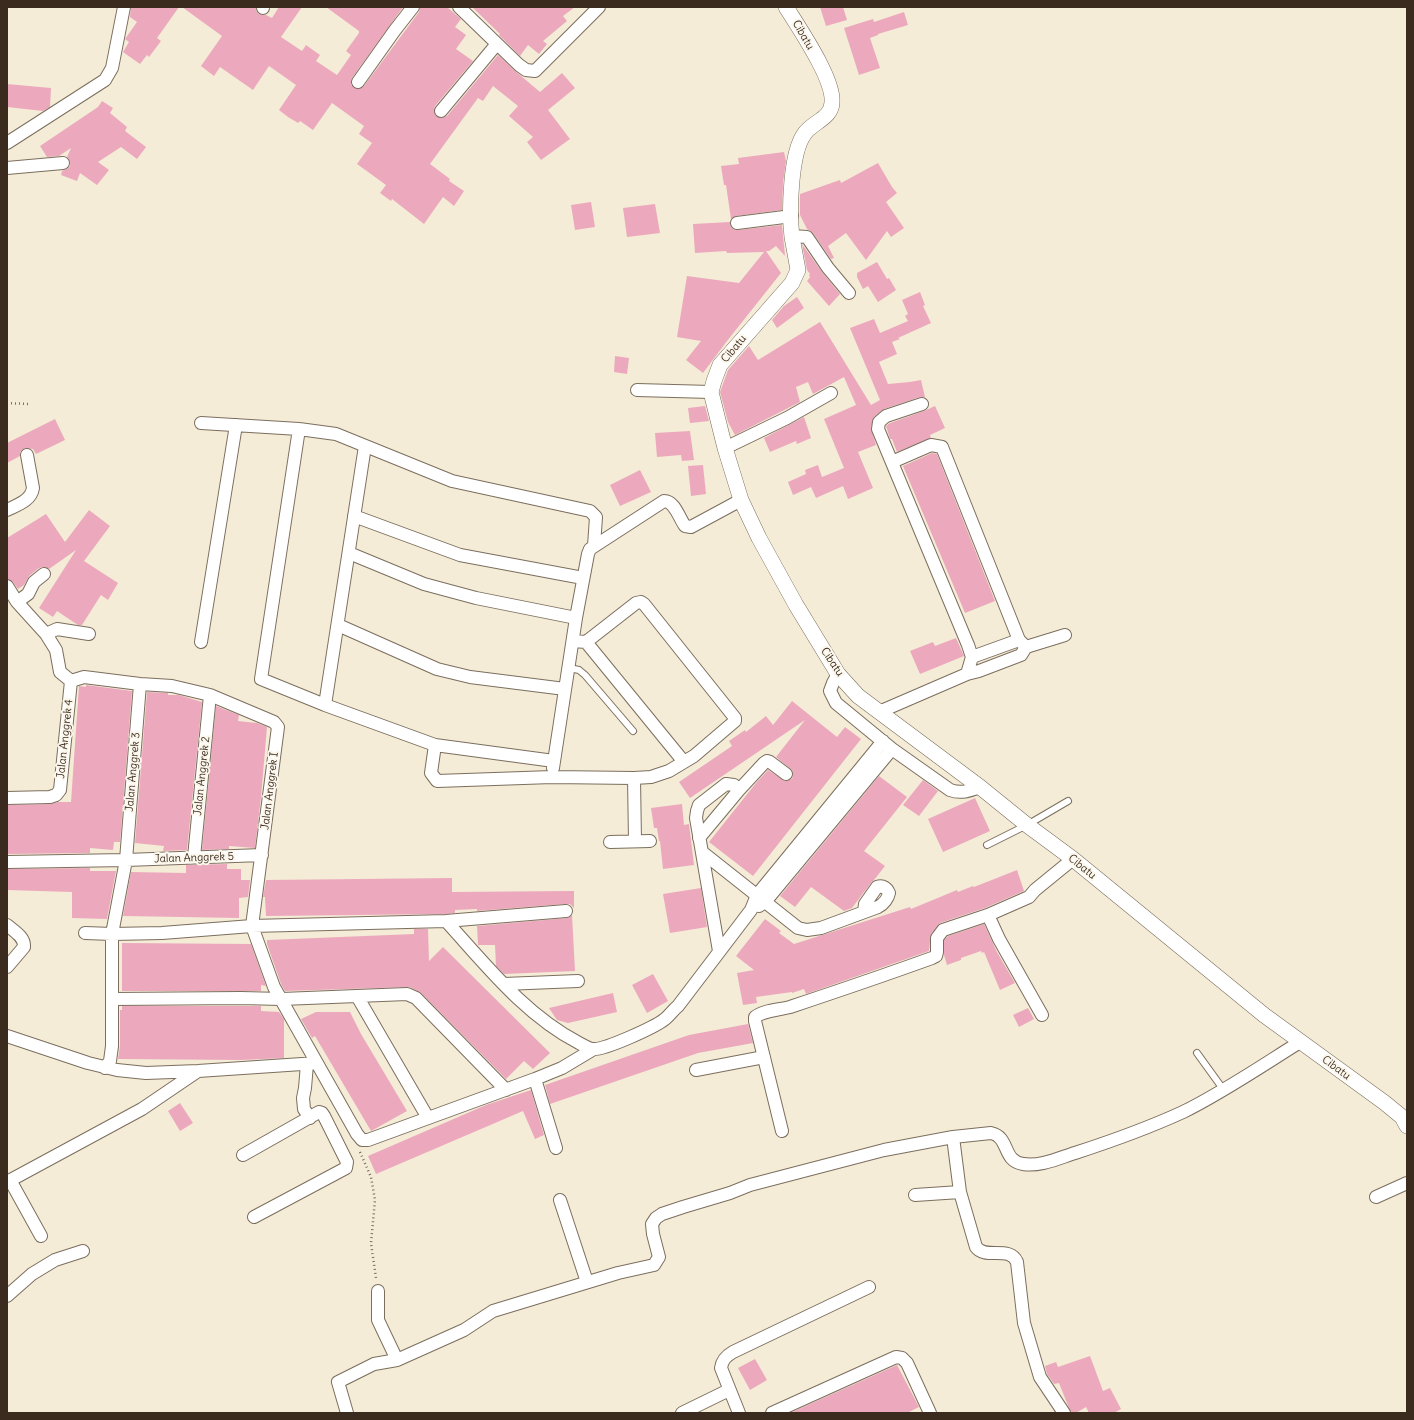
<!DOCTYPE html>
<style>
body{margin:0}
#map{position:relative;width:1414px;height:1420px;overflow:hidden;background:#f4ecd6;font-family:Delius,sans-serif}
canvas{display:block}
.frame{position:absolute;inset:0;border:8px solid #3b2a1e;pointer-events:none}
</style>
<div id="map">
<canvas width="1414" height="1420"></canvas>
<div class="frame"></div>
</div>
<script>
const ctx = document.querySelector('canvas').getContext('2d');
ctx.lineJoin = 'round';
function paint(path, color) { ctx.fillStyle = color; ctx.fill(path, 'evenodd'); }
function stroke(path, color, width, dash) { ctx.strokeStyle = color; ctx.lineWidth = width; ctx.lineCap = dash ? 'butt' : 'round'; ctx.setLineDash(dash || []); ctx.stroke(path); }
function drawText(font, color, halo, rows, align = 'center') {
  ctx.font = font + ' Delius,sans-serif'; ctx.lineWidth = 4; ctx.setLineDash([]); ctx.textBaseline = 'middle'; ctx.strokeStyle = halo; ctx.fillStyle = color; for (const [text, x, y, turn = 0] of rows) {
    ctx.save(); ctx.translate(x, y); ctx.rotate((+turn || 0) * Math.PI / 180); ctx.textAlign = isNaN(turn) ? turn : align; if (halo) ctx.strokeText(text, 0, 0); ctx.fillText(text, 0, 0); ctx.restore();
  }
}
paint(new Path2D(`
 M 131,7 L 179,7 L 157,38 L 161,41 L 149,57 L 147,55 L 140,64 L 123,52 L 129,42 L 125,39 L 137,22 L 130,17 Z
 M 182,7 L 256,7 L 256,11 L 259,14 L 263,15 L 266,15 L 272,18 L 279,7 L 302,7 L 281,37 L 302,51 L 306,45 L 320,55 L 316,61 L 337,75 L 351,55 L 346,51 L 359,33 L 359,31 L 326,7 L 403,7 L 352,78 L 351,82 L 351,85 L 358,89 L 364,86 L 419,12 L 420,7 L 447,7 L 461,19 L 455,27 L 466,35 L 456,49 L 473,61 L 435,106 L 434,110 L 436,116 L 440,118 L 447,116 L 498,55 L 514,70 L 540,92 L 562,73 L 575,88 L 548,110 L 570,139 L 541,160 L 527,142 L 533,137 L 509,116 L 518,106 L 493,86 L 483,101 L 478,98 L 430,164 L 450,179 L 449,181 L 464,191 L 454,206 L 443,197 L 424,224 L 392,199 L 391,201 L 380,193 L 386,185 L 357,164 L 372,143 L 359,134 L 364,126 L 332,103 L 313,130 L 300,121 L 298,123 L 288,117 L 279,110 L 296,85 L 269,66 L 253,90 L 220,67 L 214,76 L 201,66 L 222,36 Z
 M 472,7 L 575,7 L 563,16 L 567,21 L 543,41 L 547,44 L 539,54 L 528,45 L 520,56 L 499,35 L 500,34 Z
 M 820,7 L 843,7 L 847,20 L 826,26 Z
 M 904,12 L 908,25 L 878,34 L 878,35 L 870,38 L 880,68 L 859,75 L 844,28 L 873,19 L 874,22 Z
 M 7,84 L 51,88 L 50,107 L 43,111 L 7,107 Z
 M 102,101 L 113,108 L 110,113 L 127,127 L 125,131 L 146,147 L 137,159 L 121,147 L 98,162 L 109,170 L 97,185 L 80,173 L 77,181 L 61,175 L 62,171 L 67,169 L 70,166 L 70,162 L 67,157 L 71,148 L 59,156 L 47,157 L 40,146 L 98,107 Z
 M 784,152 L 786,161 L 783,183 L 782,210 L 736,216 L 731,219 L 726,185 L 724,185 L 721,166 L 739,164 L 738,158 Z
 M 878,163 L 892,187 L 897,193 L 886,202 L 904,228 L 891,237 L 887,231 L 866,260 L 846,233 L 828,246 L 834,258 L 831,259 L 813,233 L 807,229 L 800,215 L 800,194 L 840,180 L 841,183 Z
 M 591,202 L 595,227 L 575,230 L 571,205 Z
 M 655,204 L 660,233 L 627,237 L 623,208 Z
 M 730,222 L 731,228 L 738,230 L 782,225 L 785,256 L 776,246 L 769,251 L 766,251 L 781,273 L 727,341 L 703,373 L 686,360 L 701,341 L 677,337 L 687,276 L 739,283 L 764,252 L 727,253 L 726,251 L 695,253 L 693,224 Z
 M 802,244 L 822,272 L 840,294 L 829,306 L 807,281 L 810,277 L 809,275 L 810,274 L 807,270 Z
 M 877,262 L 887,279 L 889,278 L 896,290 L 878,302 L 868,286 L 863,289 L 857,277 L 857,273 Z
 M 920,292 L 925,305 L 923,306 L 931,323 L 898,338 L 900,339 L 892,342 L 897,354 L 879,362 L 888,384 L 910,382 L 921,380 L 925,397 L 920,397 L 884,409 L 874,417 L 871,428 L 876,445 L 858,452 L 873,488 L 848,499 L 843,486 L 816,498 L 811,487 L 793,495 L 788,482 L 806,474 L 805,470 L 818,465 L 822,477 L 844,468 L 824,419 L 856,405 L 844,377 L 813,394 L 808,382 L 796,387 L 800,402 L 735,435 L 728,422 L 720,392 L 728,370 L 749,346 L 758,360 L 820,322 L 871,405 L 880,400 L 850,328 L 874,319 L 880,333 L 908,321 L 905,316 L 908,314 L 902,300 Z
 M 797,297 L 804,308 L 777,328 L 772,320 L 784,306 Z
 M 615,356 L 629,358 L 627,374 L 614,372 Z
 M 705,406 L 709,421 L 690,423 L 688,408 Z
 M 935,406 L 945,428 L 930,435 L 931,438 L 897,452 L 892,439 L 890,439 L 886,426 L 890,423 L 924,411 Z
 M 804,417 L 811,438 L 797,444 L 796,441 L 770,452 L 764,438 Z
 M 55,419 L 65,440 L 36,454 L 33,449 L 25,448 L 20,452 L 20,456 L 7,463 L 7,443 Z
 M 690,431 L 694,460 L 682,461 L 681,455 L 657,457 L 655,433 Z
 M 932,453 L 937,454 L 995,601 L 965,613 L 903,466 Z
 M 703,465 L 706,494 L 691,496 L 688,466 Z
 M 640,470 L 651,492 L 620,506 L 610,485 Z
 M 89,510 L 110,526 L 84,561 L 118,583 L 108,600 L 101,595 L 82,625 L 78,625 L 57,611 L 53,617 L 39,608 L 76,550 L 49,569 L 43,567 L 39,568 L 29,576 L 24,585 L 18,589 L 13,582 L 7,579 L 7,538 L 46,514 L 65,542 Z
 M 956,638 L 964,656 L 920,674 L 910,651 L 933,642 L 935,646 Z
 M 86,685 L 132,691 L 120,842 L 114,842 L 113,850 L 90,848 L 90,853 L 7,854 L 7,805 L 50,804 L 58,802 L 71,802 L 79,686 L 86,687 Z
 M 147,692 L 168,693 L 168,695 L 179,695 L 202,702 L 187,850 L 163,851 L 164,846 L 135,843 Z
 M 792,701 L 837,737 L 845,727 L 861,739 L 753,876 L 709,842 L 756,783 L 768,770 L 785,781 L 792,779 L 793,775 L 793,771 L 776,757 L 805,720 L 690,798 L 679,782 L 732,746 L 729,741 L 745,730 L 746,732 L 766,716 L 773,725 Z
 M 216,706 L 239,715 L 238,721 L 257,723 L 267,727 L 261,797 L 255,848 L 229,846 L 229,849 L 202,850 Z
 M 879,776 L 907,797 L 864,851 L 885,866 L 874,880 L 871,883 L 852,908 L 844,911 L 811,887 L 795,907 L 780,896 Z
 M 923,780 L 938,791 L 919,816 L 903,805 Z
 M 975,798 L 990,831 L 943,852 L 928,819 Z
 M 682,804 L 684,825 L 689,824 L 694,865 L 663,869 L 660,841 L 659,841 L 657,828 L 654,828 L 651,808 Z
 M 227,864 L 227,869 L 241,869 L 241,880 L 250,880 L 248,897 L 239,898 L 239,918 L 123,916 L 131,872 L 186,873 L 186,865 Z
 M 90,868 L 90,871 L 116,871 L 107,919 L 72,918 L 72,892 L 7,890 L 7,869 Z
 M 1017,870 L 1024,891 L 985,908 L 940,923 L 931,934 L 929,951 L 806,994 L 804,989 L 792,993 L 792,992 L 756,997 L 757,1003 L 743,1005 L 737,973 L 754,970 L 736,956 L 765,919 L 781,931 L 779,933 L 794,944 L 910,907 L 911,909 L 957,890 L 958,892 L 973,886 L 974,887 Z
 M 452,878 L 452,892 L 574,891 L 574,908 L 570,904 L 565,904 L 477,911 L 477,909 L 455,910 L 455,913 L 446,914 L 266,916 L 265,897 L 263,897 L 266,880 Z
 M 701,888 L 707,927 L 670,933 L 663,894 Z
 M 572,915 L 575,971 L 504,974 L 496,966 L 495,945 L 478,945 L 477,926 L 567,918 Z
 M 984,924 L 997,952 L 1015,983 L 1000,990 L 984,952 L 982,953 L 981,951 L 961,958 L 961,960 L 947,965 L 944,955 L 944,940 L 948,936 Z
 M 414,929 L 428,929 L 429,961 L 443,947 L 550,1053 L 533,1069 L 524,1061 L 506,1079 L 421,993 L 410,987 L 285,991 L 281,984 L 267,944 L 267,940 L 414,934 Z
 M 122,943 L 251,944 L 266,986 L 261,985 L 261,991 L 122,991 Z
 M 653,974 L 668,1001 L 647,1013 L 632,985 Z
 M 613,993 L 617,1012 L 568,1023 L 557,1020 L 549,1008 Z
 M 122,1006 L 261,1006 L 261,1011 L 279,1012 L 284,1019 L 284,1058 L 242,1060 L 118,1059 L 120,1046 L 120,1010 L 122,1010 Z
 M 1028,1008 L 1034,1019 L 1019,1027 L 1013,1015 Z
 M 316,1012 L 350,1012 L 361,1034 L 407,1111 L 371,1131 L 315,1036 L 312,1038 L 301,1019 Z
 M 748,1024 L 753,1043 L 698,1053 L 550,1104 L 545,1085 L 689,1035 Z
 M 531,1090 L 544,1135 L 535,1139 L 523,1111 L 376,1174 L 368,1156 L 486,1105 Z
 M 180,1103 L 193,1123 L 180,1131 L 168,1111 Z
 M 1090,1356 L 1103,1391 L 1110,1388 L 1121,1409 L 1114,1413 L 1089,1413 L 1086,1407 L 1076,1413 L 1071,1413 L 1059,1383 L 1054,1384 L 1047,1374 L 1045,1366 L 1056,1362 L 1058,1367 Z
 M 755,1359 L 767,1380 L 750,1390 L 738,1368 Z
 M 897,1365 L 919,1407 L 907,1413 L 790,1413 Z`), '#eca9be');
const service = new Path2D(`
 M 569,668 L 579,670 L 585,675 L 633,731
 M 987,845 L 1027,825 L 1068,801
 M 1197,1053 L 1223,1089`);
const minor = new Path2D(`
 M 459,7 L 519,65 L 526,70 L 535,71 L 599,7
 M 263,8 L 263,7
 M 358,82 L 395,30 L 413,7
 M 441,111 L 496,45
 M 7,143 L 105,80 L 112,68 L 124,7
 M 7,168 L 63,163
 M 737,223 L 792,216
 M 792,236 L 807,237 L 828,268 L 849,293
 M 637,390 L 711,392
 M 922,404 L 886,416 L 879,422 L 878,429 L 968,645 L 972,657 L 967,674
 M 201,423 L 299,429 L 336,434 L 452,481 L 590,511 L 596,517 L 594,546
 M 299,429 L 261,679 L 325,705 L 435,745 L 554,761
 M 725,448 L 787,418 L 831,393
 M 892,462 L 931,445 L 942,447 L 1019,640 L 1026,647
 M 7,510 C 17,505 31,501 33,488 L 27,455
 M 354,516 L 460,555 L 583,578
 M 349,553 L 424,584 L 476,598 L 576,618
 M 7,586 L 17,602 L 46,634 L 56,650 L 60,672 L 71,681
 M 17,602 L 28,594 L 34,582 L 44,574
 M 338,625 L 437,669 L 470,677 L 565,689
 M 46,634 L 57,629 L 89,634
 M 201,642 L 236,425
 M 586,642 L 684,762
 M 972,657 L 1019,640
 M 838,674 L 833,683 L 830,691 L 836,703 L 892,749 L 950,790 C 961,794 969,791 980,787
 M 71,681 L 84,677 L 140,684 L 172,686 L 210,695 L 274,722 L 278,727 L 252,926 L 274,987 L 357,1134 L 362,1140 L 368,1140 L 535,1079 L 562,1068 L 592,1050
 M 325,705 L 365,446
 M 879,712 L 967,674 L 979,671 L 1021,655 L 1026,647 L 1065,635
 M 435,745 L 431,773 L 437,781 L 552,777 L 634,778 L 651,777 L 669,771 L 694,756 L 735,721 L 735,718 L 644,604 L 641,602 L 636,603 L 586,642 L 573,641
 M 553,768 L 576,618 L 588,554 L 590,549 L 664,501 C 675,501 679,518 685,526 L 691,527 L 741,500
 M 634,778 L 635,841
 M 7,798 L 50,797 L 56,795 L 60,790 L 71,681
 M 699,838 L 739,790 L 764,763 L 767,761 L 770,762 L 786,774
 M 610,842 L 650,841
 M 702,852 L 798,928 L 807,930 L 821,928 L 878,907 C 884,904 888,898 889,893 C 887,888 883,885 877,887 L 865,904 L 864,912
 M 194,857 L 210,695
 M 7,862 L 126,860 L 262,855
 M 759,906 L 765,902 L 892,749
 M 988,915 L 999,939 L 1042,1015
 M 446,921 C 486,965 525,1015 579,1043 C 583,1045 589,1049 593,1049 C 605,1050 655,1027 665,1019 C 670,1015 673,1010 678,1006 L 751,910 L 757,895 L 883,741
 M 7,925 C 14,931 25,937 24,947 L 7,967
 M 85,933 L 112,934 L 162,933 L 252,926 L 446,921 L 566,911
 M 719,951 L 696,818 L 697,811 L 699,805 L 726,784 L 734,785 L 739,790
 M 504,984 L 578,981
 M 357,996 L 428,1118
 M 113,999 L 241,998 L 282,999 L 407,994 L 416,998 L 506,1090
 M 7,1036 L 88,1063 L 117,1070 L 146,1073 L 198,1071 L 317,1063
 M 307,1064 L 305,1088 L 303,1098 L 304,1109 L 310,1118
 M 105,1068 L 110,1061 L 112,1046 L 112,934 L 126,860 L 140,684
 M 696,1070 L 764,1057
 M 535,1079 L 556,1148
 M 782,1131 L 755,1021 L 755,1017 C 764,1010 779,1010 790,1007 C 838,991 885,975 932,958 L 936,956 L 937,952 L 937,938 L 943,930 L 988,915 L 1029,897 L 1035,890 L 1073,859
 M 953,1137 L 960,1192 L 976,1247 C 985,1260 1010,1245 1017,1262 L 1024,1323 L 1040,1377 L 1064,1413
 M 243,1155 L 319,1112 L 322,1113 L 324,1116 L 347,1162 L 346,1168 L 254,1217
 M 10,1180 L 41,1236
 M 7,1182 L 142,1109 L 198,1071
 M 915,1195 L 960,1192
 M 1376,1197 L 1407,1183
 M 560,1200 L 587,1282
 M 378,1291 L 378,1320 L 397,1360
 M 7,1296 L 32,1274 L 55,1260 L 83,1251
 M 347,1413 L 338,1382 L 374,1364 L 397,1360 L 464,1330 L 493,1311 L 618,1273 L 654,1265 L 659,1257 L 653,1234 L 652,1224 L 656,1218 L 662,1214 L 683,1207 L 730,1193 L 750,1185 L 884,1150 L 953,1137 L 991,1133 C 1010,1137 1002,1161 1023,1164 C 1040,1167 1059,1158 1075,1153 C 1112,1141 1148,1128 1183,1112 C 1222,1093 1263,1065 1300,1042
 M 682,1413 L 729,1390
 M 739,1413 L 721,1368 C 722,1360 726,1356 733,1352 L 869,1287
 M 772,1413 L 896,1357 L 902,1358 L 907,1363 L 930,1413`);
const tertiary = new Path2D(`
 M 786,7 C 799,28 834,79 832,102 C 832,118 813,122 805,133 C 790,152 789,213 792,237 C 794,248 796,259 798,270 L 792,283 L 720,365 L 714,381 L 711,392 L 725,448 L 741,500 L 759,538 L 796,605 L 838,674 L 858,696 L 980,787 L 1027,825 L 1073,859 L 1264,1015 L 1385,1103 L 1402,1117 L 1407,1126`);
stroke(service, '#7c6e5e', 8);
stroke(minor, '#7c6e5e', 14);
stroke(tertiary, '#7c6e5e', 16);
stroke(new Path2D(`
 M 7,403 L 28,404
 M 360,1152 L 371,1177 L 375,1200 L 371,1243 L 376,1278`), '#7c6e5e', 2.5, [1, 3]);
stroke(service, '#fff', 6);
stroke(minor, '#fff', 12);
stroke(tertiary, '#fff', 15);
drawText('11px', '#3b2a1e', '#fbf7ec', [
 ["Cibatu",803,35,60],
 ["Cibatu",734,349,-50],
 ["Cibatu",832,662,56],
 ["Jalan Anggrek 4",65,739,-84],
 ["Jalan Anggrek 3",133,772,-85],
 ["Jalan Anggrek 2",202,776,-84],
 ["Jalan Anggrek I",270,791,-83],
 ["Jalan Anggrek 5",194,858,-2],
 ["Cibatu",1082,867,39],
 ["Cibatu",1336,1068,36]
]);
</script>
